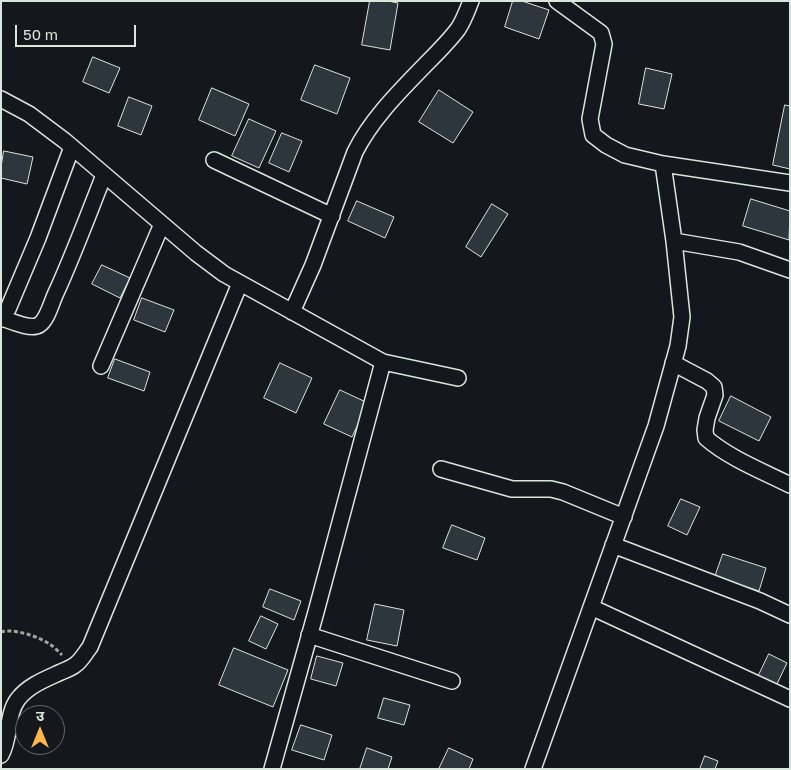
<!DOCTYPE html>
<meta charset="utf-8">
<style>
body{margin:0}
#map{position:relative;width:791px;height:770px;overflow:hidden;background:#14181c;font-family:"Golos Text","Noto Sans Devanagari",sans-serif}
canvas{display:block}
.frame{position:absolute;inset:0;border:2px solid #d8e6dc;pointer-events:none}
.north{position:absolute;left:15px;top:705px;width:50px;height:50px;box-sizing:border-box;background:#14181c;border:1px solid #626a69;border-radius:50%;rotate:0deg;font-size:14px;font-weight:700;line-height:20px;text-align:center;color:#d8e6dc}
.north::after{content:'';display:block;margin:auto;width:18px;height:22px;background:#ffb74d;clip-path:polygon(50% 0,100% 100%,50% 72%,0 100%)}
.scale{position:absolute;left:15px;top:25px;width:121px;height:22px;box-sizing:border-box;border:2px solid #d8e6dc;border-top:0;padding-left:6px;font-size:15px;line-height:18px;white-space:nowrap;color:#d8e6dc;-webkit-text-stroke:4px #14181c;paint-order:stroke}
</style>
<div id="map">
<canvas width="791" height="770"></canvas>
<div class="frame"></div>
<div class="north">उ</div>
<div class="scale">50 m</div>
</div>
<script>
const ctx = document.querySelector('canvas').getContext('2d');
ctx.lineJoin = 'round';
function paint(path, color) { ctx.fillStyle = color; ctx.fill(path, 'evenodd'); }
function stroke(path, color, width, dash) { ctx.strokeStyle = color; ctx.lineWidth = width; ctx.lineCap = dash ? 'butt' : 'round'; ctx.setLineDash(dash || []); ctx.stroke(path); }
const building = new Path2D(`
 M 370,1 L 388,1 L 398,3 L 390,50 L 362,45 Z
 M 513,1 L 522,1 L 549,10 L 539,39 L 505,27 Z
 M 93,57 L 120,68 L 109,93 L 83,82 Z
 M 315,65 L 350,78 L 337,114 L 301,100 Z
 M 646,68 L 672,74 L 664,109 L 639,104 Z
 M 212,88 L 249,104 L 235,136 L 199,120 Z
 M 439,90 L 473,112 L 453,143 L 419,122 Z
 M 129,97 L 152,106 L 141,135 L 118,126 Z
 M 785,105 L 790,106 L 790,169 L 773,165 Z
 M 249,119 L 276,131 L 259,168 L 232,156 Z
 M 282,133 L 302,141 L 289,172 L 269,163 Z
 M 4,151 L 33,157 L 27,184 L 1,178 L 1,167 Z
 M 751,199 L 790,211 L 789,240 L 743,226 Z
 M 357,201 L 394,217 L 385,238 L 348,221 Z
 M 492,204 L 508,214 L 481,257 L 466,247 Z
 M 102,265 L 130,278 L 120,298 L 92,284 Z
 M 142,298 L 174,310 L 165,332 L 134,320 Z
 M 115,359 L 150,372 L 144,391 L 108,378 Z
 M 280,363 L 312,378 L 296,413 L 264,398 Z
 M 340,390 L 368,403 L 352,437 L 324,424 Z
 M 731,396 L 771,417 L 759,441 L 719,421 Z
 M 681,499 L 700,507 L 687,535 L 668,526 Z
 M 452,525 L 485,538 L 477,560 L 443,548 Z
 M 723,554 L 766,568 L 759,591 L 715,577 Z
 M 270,589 L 301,601 L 294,620 L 263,607 Z
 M 375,604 L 404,610 L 397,646 L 367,640 Z
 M 261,616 L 278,624 L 266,649 L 249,641 Z
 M 234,648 L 288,670 L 273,707 L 219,685 Z
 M 769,654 L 787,663 L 775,688 L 757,679 Z
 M 317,656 L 343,663 L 336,686 L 311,679 Z
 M 384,698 L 410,705 L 404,725 L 378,718 Z
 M 301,725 L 332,735 L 324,760 L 292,750 Z
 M 367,748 L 392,757 L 388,769 L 360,769 Z
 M 449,748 L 473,759 L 469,769 L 439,769 Z
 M 705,756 L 718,761 L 715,769 L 700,769 Z`);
paint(building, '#2c363c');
stroke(building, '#d8e6dc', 1);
const street = new Path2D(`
 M 557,1 L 601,33 L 604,44 L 590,119 L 593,135 L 606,145 L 625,155 L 663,164 L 790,183
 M 1,99 L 29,114 L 65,141 L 196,253 L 224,274 L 383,362 L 458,378
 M 214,160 L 332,216
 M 674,241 L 739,252 L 790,270
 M 292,312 L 313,265 L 355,152 C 372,118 401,90 427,63 C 438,52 449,41 458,29 C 464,20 467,11 471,1
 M 2,318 C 11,321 31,330 39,325 C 47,320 51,304 55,295 C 73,256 88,215 104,175
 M 1,319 L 8,309 L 38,238 L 72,147
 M 673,363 L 707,381 L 714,387 L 715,395 L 707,418 L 705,430 L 706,438 C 729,458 762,471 790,485
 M 101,366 L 162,224
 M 441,469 L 512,489 L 551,489 L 563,492 L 624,517
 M 613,545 L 760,601 L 790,615
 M 591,607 L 790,699
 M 309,635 L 452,681
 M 1,755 C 11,737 6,715 18,699 C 29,685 46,679 61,672 C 66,670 71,668 75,665 C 82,660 85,653 90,647 L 240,283
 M 272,769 L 316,612 L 383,362
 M 533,769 L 656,426 L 678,346 L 682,317 L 674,241 L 663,164`);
stroke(street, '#d8e6dc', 18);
stroke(new Path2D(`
 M 1,632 C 14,628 40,637 51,645 C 55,648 59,652 62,655`), '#9da8a2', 3, [4, 2.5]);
stroke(street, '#14181c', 15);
</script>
